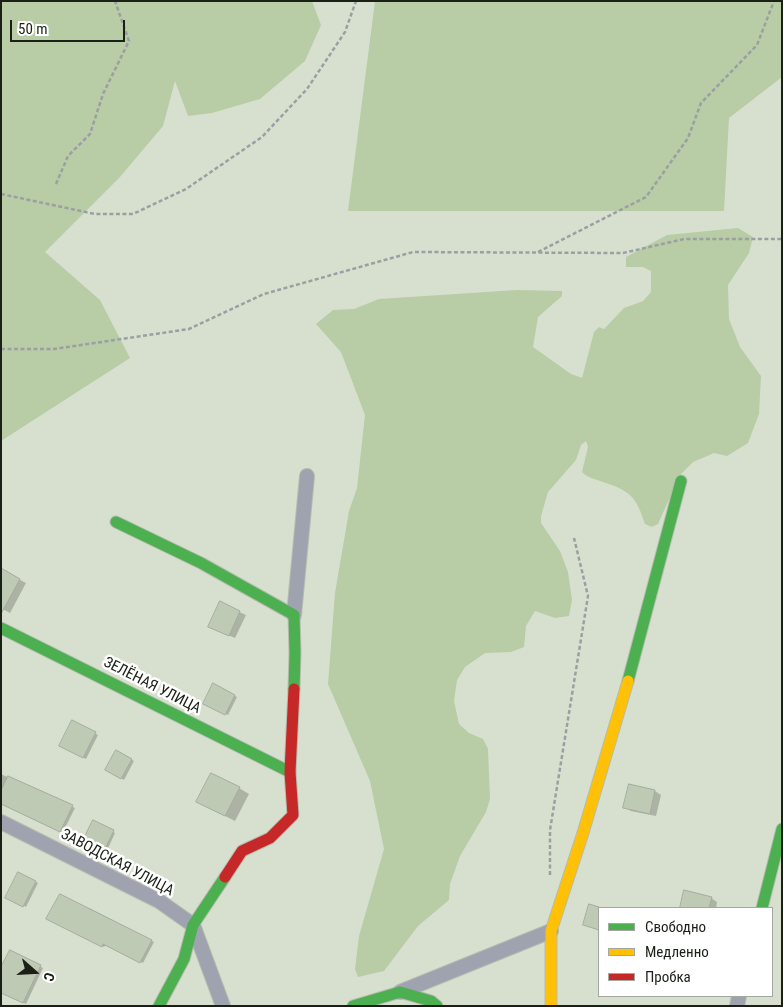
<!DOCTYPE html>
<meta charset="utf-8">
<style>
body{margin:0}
#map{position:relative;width:783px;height:1007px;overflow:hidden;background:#d7e0cf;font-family:"Roboto Condensed",sans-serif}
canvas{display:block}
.frame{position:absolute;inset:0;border:2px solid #1a2015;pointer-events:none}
.legend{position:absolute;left:598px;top:907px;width:175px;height:90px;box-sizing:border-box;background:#fff;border:1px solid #a3a6a1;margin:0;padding:6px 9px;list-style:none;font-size:15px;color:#1a2015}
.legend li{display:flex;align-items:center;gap:10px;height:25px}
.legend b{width:25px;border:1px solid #a3a6a1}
.north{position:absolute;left:10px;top:947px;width:50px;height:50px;-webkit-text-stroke:4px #fff;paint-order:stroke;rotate:109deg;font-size:14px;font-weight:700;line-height:20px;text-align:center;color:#1a2015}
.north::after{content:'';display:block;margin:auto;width:18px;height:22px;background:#1a2015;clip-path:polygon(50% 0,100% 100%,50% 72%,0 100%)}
.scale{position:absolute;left:10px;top:20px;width:115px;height:22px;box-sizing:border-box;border:2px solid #1a2015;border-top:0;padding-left:6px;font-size:15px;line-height:18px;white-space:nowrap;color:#1a2015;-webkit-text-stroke:4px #fff;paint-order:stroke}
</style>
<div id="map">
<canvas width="783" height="1007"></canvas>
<div class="frame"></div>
<ul class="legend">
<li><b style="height:6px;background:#4caf50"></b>Свободно</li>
<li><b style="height:6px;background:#ffc107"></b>Медленно</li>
<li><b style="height:6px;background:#c62828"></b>Пробка</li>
</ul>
<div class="north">С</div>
<div class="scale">50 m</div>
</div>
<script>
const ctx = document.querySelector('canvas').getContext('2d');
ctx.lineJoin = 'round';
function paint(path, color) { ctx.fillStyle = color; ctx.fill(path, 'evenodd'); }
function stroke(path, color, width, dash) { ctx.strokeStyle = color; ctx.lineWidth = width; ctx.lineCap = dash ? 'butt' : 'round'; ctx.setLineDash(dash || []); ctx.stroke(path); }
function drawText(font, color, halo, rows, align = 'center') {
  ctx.font = font + ' "Roboto Condensed",sans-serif'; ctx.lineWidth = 5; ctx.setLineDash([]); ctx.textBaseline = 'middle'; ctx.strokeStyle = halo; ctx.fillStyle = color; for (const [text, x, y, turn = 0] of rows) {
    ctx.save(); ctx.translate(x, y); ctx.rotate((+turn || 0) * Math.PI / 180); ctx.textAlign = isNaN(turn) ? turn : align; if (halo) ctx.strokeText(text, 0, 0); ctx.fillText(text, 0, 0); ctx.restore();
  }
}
paint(new Path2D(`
 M 1,1 L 312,1 L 321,25 L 305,61 L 260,99 L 212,113 L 188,116 L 175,81 L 163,126 L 120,177 L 45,252 L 100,300 L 130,358 L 1,441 Z
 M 375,1 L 782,1 L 782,77 L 729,118 L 724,211 L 348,211 Z
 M 738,228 L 753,237 L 749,253 L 728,285 L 729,319 L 740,347 L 761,376 L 759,414 L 748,443 L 727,456 L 714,453 L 693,462 L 680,475 L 658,524 L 652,527 L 645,524 C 636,497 631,491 603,482 C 595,479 588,478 582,472 L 588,447 L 586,441 L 581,445 L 576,460 L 548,492 L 541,516 L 541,523 L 560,551 L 568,572 L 572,600 L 569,616 L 555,618 L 535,611 L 526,626 L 524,647 L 511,652 L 485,653 L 465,667 L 457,680 L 454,701 L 459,724 L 469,733 L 483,739 L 488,749 L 490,799 L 486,812 L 460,856 L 450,884 L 449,900 L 418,926 L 384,971 L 358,977 L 355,969 L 359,936 L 384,849 L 370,781 L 328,684 L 335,593 L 349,511 L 357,488 L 365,415 L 341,352 L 316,324 L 333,310 L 354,309 L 379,299 L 517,290 L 562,291 L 562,296 L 538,317 L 533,347 L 571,374 L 582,378 L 594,332 L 599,327 L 604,329 L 624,308 L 643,301 L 651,292 L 651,271 L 643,267 L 626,267 L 626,257 L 667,235 Z`), '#b8cca5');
paint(new Path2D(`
 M 1,570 L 26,583 L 10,613 L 1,608 Z
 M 220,603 L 246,615 L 235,638 L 215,630 Z
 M 214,685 L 237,697 L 228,715 L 204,704 Z
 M 72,722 L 98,735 L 86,759 L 60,746 Z
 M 117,752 L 134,761 L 124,780 L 107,770 Z
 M 1,774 L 48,797 L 49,795 L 75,808 L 63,832 L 1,802 Z
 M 239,788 L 249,794 L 235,821 L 207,807 Z
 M 655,791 L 661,795 L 656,816 L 631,811 L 625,807 Z
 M 94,822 L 115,833 L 105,855 L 83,844 Z
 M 18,874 L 38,883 L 26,907 L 7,897 Z
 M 685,892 L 711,898 L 717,902 L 716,908 L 681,908 Z
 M 89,908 L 154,942 L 143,963 L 106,945 L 104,947 L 48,919 L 88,910 Z
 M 10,951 L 43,968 L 26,1004 L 1,992 Z`), '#0003');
const building = new Path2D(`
 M 1,568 L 20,579 L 1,614 Z
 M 220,601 L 240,611 L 229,636 L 208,627 Z
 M 213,683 L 235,695 L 225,715 L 203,704 Z
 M 72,720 L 96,732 L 83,758 L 59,746 Z
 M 116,750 L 132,759 L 121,779 L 105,770 Z
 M 211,773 L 240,787 L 225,816 L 196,802 Z
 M 8,776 L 73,805 L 60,832 L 1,804 L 1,791 Z
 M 629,784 L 655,790 L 650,814 L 623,808 Z
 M 93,820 L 114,830 L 102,855 L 81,845 Z
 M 18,872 L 36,881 L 23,907 L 5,898 Z
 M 684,890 L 712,897 L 709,908 L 680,908 Z
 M 60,894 L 152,940 L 140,963 L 103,944 L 102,947 L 46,919 Z
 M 589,904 L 599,907 L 599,930 L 583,925 Z
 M 10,950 L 41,965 L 23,1003 L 1,993 L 1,967 Z`);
paint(building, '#bfcab5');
stroke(building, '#a4ab9e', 1);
const street = new Path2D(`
 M 294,615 L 307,476
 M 1,822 L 159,901 L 193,925 L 223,1006
 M 400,992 L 551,931
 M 737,1006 L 739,996`);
const fast = new Path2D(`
 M 116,522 L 201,563 L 294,615 L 295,653 L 294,689
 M 1,628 L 290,772
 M 628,681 L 681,481
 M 762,908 L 782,829
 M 159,1006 L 184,959 L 193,925 L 225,877
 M 353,1006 L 400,992 L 431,1001 L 437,1006`);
const slow = new Path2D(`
 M 551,1006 L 551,931 L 583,833 L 628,681`);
const jam = new Path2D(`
 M 225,877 L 242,851 L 270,838 L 293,815 L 290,772 L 294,689`);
stroke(street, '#b5bcaf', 16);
stroke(fast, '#b5bcaf', 13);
stroke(slow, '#b5bcaf', 13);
stroke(jam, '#b5bcaf', 13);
stroke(new Path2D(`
 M 56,184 L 68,156 L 90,134 L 103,94 L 129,41 L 115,1
 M 1,194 L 95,214 L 133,214 L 186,189 L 262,137 L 307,89 L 345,32 L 356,1
 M 538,252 L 646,197 L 688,138 L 701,103 L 757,45 L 774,1
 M 1,349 L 54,349 L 189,329 L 264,294 L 413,252 L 623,253 L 684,239 L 782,239
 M 550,875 L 550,830 L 588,596 L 574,538`), '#9b9fa3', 2.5, [4, 2.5]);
stroke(street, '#9fa3af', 14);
stroke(fast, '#4caf50', 11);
stroke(slow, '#ffc107', 11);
stroke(jam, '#c62828', 11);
drawText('15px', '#1a2015', '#fff', [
 ["ЗЕЛЁНАЯ УЛИЦА",152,686,27],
 ["ЗАВОДСКАЯ УЛИЦА",117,863,28]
]);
</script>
